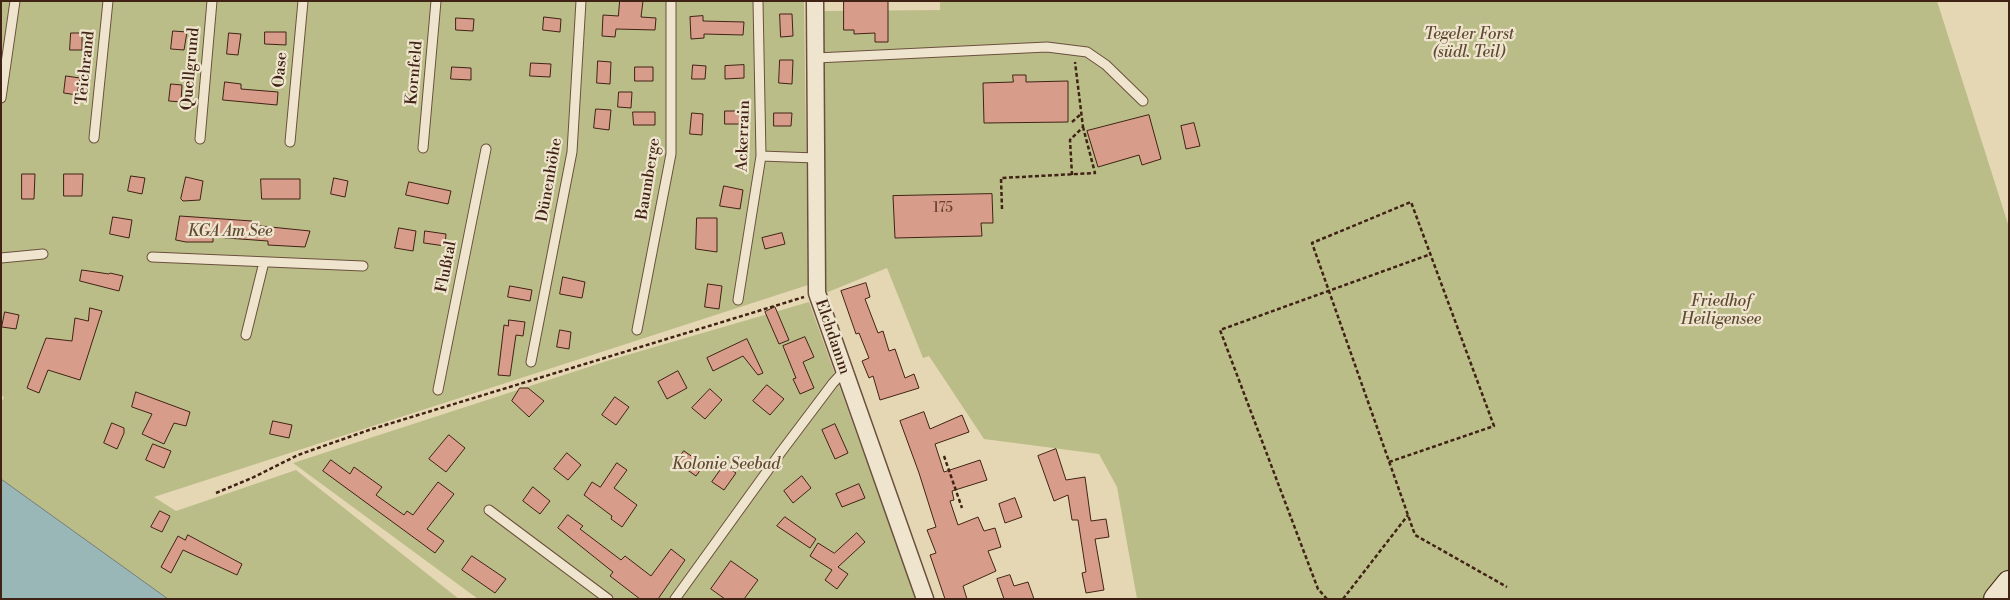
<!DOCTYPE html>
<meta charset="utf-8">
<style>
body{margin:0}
#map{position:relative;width:2010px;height:600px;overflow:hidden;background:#e6d7b4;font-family:"Libre Bodoni",serif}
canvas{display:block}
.frame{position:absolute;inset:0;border:2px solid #412315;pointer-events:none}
</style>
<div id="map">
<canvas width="2010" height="600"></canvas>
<div class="frame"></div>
</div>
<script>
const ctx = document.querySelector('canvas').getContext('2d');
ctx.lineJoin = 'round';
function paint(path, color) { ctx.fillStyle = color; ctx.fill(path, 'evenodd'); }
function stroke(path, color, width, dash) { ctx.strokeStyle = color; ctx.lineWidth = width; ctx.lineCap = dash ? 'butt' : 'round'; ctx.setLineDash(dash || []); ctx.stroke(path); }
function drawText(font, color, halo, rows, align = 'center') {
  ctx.font = font + ' "Libre Bodoni",serif'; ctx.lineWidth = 4.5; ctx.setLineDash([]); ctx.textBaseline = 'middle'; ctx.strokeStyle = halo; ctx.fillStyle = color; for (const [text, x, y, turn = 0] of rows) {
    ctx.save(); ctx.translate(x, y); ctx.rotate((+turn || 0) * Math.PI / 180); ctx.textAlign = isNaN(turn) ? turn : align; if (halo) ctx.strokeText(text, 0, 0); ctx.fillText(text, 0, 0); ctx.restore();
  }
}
paint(new Path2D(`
 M 1,1 L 804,1 L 808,285 L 154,497 L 176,511 L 296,470 L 459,599 L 168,599 L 1,479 L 1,399 L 3,400 L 4,397 L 1,395 Z
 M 940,1 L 1937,1 L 2009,227 L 2009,569 L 1986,599 L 1137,599 L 1117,487 L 1099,454 L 984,439 L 929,356 L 923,358 L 887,268 L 823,294 L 821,57 L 823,11 L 940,10 Z
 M 809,302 L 916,599 L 478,599 L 293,463 L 610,360 Z`), '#bbbd89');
const water = new Path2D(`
 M 1,479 L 168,599 L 1,599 Z`);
paint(water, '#9ab7b7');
stroke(water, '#767c76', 1);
const building = new Path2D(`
 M 620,1 L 643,1 L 641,17 L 656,18 L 655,30 L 616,29 L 615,37 L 602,36 L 603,15 L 618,16 Z
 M 844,1 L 888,1 L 888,42 L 875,42 L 875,33 L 854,34 L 854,30 L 844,30 Z
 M 780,14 L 792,14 L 793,36 L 781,37 Z
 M 703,16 L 703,21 L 744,22 L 743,35 L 704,34 L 704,38 L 691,39 L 690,17 Z
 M 544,17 L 561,19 L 560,32 L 543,30 Z
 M 456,18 L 474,19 L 473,31 L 456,30 Z
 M 173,31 L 187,32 L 184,50 L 171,49 Z
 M 265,32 L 286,32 L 286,45 L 265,44 Z
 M 71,33 L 82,33 L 82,50 L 70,50 Z
 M 229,33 L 241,34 L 238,55 L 227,54 Z
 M 780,60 L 793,60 L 792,84 L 779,83 Z
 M 598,61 L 611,62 L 610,84 L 597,83 Z
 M 531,63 L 551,64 L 550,77 L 530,76 Z
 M 693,65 L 706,66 L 705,79 L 692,79 Z
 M 744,65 L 744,78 L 725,79 L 725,66 Z
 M 452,67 L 471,68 L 471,80 L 451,79 Z
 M 635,67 L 653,67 L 653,81 L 635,81 Z
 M 1013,75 L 1026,75 L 1026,82 L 1068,81 L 1068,122 L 984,123 L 983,83 L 1013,82 Z
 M 66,76 L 80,78 L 77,95 L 64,93 Z
 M 225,82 L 241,84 L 241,89 L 278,92 L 277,105 L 223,100 Z
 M 171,84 L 182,85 L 181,102 L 169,101 Z
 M 619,92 L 632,92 L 631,108 L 618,107 Z
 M 596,109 L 611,110 L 609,130 L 594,128 Z
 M 725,111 L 743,111 L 743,124 L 725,124 Z
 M 633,112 L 655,112 L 655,125 L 634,125 Z
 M 692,113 L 703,114 L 702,135 L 690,134 Z
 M 774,113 L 792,113 L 791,126 L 774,126 Z
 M 1149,115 L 1161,159 L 1142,165 L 1139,155 L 1098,167 L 1087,131 Z
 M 1194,123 L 1200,146 L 1186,149 L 1181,126 Z
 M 22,174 L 35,174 L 34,199 L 22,199 Z
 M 64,174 L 83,174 L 82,196 L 64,196 Z
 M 131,176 L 145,178 L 142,194 L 128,191 Z
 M 186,177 L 203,181 L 200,200 L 183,201 L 181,199 Z
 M 334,178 L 348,181 L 345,197 L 331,194 Z
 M 261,179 L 300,179 L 300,199 L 262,199 Z
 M 409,182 L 451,191 L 448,204 L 406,195 Z
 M 724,186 L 743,190 L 740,209 L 720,206 Z
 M 992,194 L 993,223 L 981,223 L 982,236 L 895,238 L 893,196 Z
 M 180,216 L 252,221 L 251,225 L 310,231 L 305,247 L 268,245 L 268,241 L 213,237 L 213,242 L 186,242 L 176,240 Z
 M 113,217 L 132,220 L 129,238 L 110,234 Z
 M 697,218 L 717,218 L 717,252 L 696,249 Z
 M 399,228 L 416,231 L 413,251 L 395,248 Z
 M 425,231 L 446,234 L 445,246 L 424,243 Z
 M 782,233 L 785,244 L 765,249 L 762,238 Z
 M 82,270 L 109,274 L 110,273 L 123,276 L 119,291 L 80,281 Z
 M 563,277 L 585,282 L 582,298 L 560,294 Z
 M 866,283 L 870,297 L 865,299 L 878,333 L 883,331 L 889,351 L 895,349 L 905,378 L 914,374 L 919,388 L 880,400 L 873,376 L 869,378 L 862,361 L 869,358 L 859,333 L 856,334 L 841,291 Z
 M 708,284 L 722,286 L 719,309 L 705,307 Z
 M 510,286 L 532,290 L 530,301 L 508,297 Z
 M 775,307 L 789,340 L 779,344 L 765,312 Z
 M 90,308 L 102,311 L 80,380 L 48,370 L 39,393 L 27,388 L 46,338 L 72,341 L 75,318 L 88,321 Z
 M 5,312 L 19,315 L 16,329 L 2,327 Z
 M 509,320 L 525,322 L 523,336 L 516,335 L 510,376 L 498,375 L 504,325 L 508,326 Z
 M 560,330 L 571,332 L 569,349 L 557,347 Z
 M 805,337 L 814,357 L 803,362 L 814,388 L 800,394 L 793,379 L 796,378 L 783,346 Z
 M 747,339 L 763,373 L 758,375 L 743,356 L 713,371 L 707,358 Z
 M 678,371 L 687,388 L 667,399 L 658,382 Z
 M 767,385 L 784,399 L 770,415 L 753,401 Z
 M 520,388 L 528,388 L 544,401 L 529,417 L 512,401 Z
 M 710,389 L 722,400 L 705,419 L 692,408 Z
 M 136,392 L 190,412 L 186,426 L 174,423 L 164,444 L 142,434 L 152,414 L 132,407 Z
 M 615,397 L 629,407 L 616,425 L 602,415 Z
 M 924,412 L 930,429 L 962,415 L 969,432 L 935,444 L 944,472 L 980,460 L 987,480 L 952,491 L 954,500 L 950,501 L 958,525 L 978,517 L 984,531 L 995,528 L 1001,547 L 988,551 L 996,571 L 963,586 L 967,599 L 945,599 L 930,555 L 936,553 L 927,530 L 936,527 L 919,473 L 900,421 Z
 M 273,421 L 292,425 L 289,438 L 270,434 Z
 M 112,423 L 124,428 L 124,433 L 117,449 L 104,443 Z
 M 835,424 L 848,453 L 835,459 L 822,430 Z
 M 449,435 L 465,448 L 446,472 L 429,459 Z
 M 153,444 L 171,451 L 164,468 L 146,460 Z
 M 1056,449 L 1066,480 L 1085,477 L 1091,521 L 1106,519 L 1109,537 L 1095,539 L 1104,590 L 1086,593 L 1082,573 L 1086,572 L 1078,520 L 1072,520 L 1068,495 L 1054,501 L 1038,456 Z
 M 684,451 L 704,465 L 696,476 L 676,462 Z
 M 567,453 L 581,465 L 568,480 L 554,469 Z
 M 331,460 L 350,474 L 354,467 L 382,487 L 376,495 L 404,515 L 407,511 L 413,515 L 438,482 L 454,494 L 427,529 L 444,541 L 435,553 L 323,471 Z
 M 617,463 L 627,470 L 614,488 L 637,505 L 622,527 L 611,519 L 612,516 L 584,495 L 592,482 L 600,487 Z
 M 724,465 L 736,473 L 724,490 L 712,482 Z
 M 802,476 L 811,488 L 793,503 L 784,491 Z
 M 859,484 L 865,498 L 842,507 L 836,494 Z
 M 533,487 L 550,501 L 540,514 L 523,501 Z
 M 1015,498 L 1022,517 L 1005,523 L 999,504 Z
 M 160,511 L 170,516 L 162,532 L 151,527 Z
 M 568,515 L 583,526 L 580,529 L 621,560 L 625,556 L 651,576 L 671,549 L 685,560 L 658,599 L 640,599 L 610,576 L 613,572 L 558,528 Z
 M 785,517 L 816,539 L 810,548 L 777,526 Z
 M 857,533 L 865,542 L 838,567 L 848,574 L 837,589 L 825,580 L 832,570 L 810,556 L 818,543 L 834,553 Z
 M 188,535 L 242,564 L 237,575 L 183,550 L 171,573 L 161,567 L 178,536 L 185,540 Z
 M 472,556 L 506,579 L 495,593 L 462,570 Z
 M 731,561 L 758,580 L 744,599 L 725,599 L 711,589 Z
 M 1010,575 L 1014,586 L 1028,582 L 1034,599 L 1004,599 L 997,579 Z`);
paint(building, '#d89c8a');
stroke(building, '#412315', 1);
const lane = new Path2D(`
 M 816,58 L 1047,47 L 1087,52 L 1106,65 L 1143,101
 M 1,98 L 15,1
 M 94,138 L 108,1
 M 200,139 L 212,1
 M 290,142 L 303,1
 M 423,148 L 436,1
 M 761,156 L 816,158
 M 152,257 L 363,266
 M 1,258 L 43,254
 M 738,300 L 761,156 L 758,1
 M 637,330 L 671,154 L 671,1
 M 246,335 L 264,262
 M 531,362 L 572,152 L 581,1
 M 438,390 L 486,149
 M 489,510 L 608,599
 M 675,599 L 781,452 L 833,383 L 844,371`);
const street = new Path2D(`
 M 815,1 L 817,293 L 925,599`);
const secondary = new Path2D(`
 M 1996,599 L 2009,583`);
stroke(lane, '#6a503d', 11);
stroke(street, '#6a503d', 19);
stroke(secondary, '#412315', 26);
stroke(new Path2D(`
 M 1072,122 L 1081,114
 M 1072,175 L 1070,140 L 1083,127 L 1075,62
 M 1002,209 L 1001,178 L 1095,173 L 1083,127
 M 944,456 L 962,508
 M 1389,462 L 1494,426 L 1411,202 L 1312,243 L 1415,535 L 1507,587
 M 216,493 L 252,478 L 298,455 L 369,430 L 804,297
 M 1327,599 L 1318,589 L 1220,330 L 1431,254
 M 1343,599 L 1408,515`), '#412315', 2.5, [4, 2.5]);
stroke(lane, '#efe5ce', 9);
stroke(street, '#efe5ce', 16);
stroke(secondary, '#efe5ce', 24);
drawText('14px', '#674132', null, [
 ["175",943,209]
]);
drawText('italic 16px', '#604a32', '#efe5ce', [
 ["Tegeler Forst",1469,35],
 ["(südl. Teil)",1469,53],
 ["KGA Am See",230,232],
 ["Friedhof",1721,302],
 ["Heiligensee",1721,320],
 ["Kolonie Seebad",726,465]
]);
drawText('16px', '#412315', '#efe5ce', [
 ["Teichrand",86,68,-84],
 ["Quellgrund",191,69,-85],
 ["Oase",281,70,-85],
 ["Kornfeld",415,73,-85],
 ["Ackerrain",744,136,-88],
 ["Baumberge",649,179,-81],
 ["Dünenhöhe",550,180,-80],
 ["Flußtal",447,267,-79],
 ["Elchdamm",832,337,71]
]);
</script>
